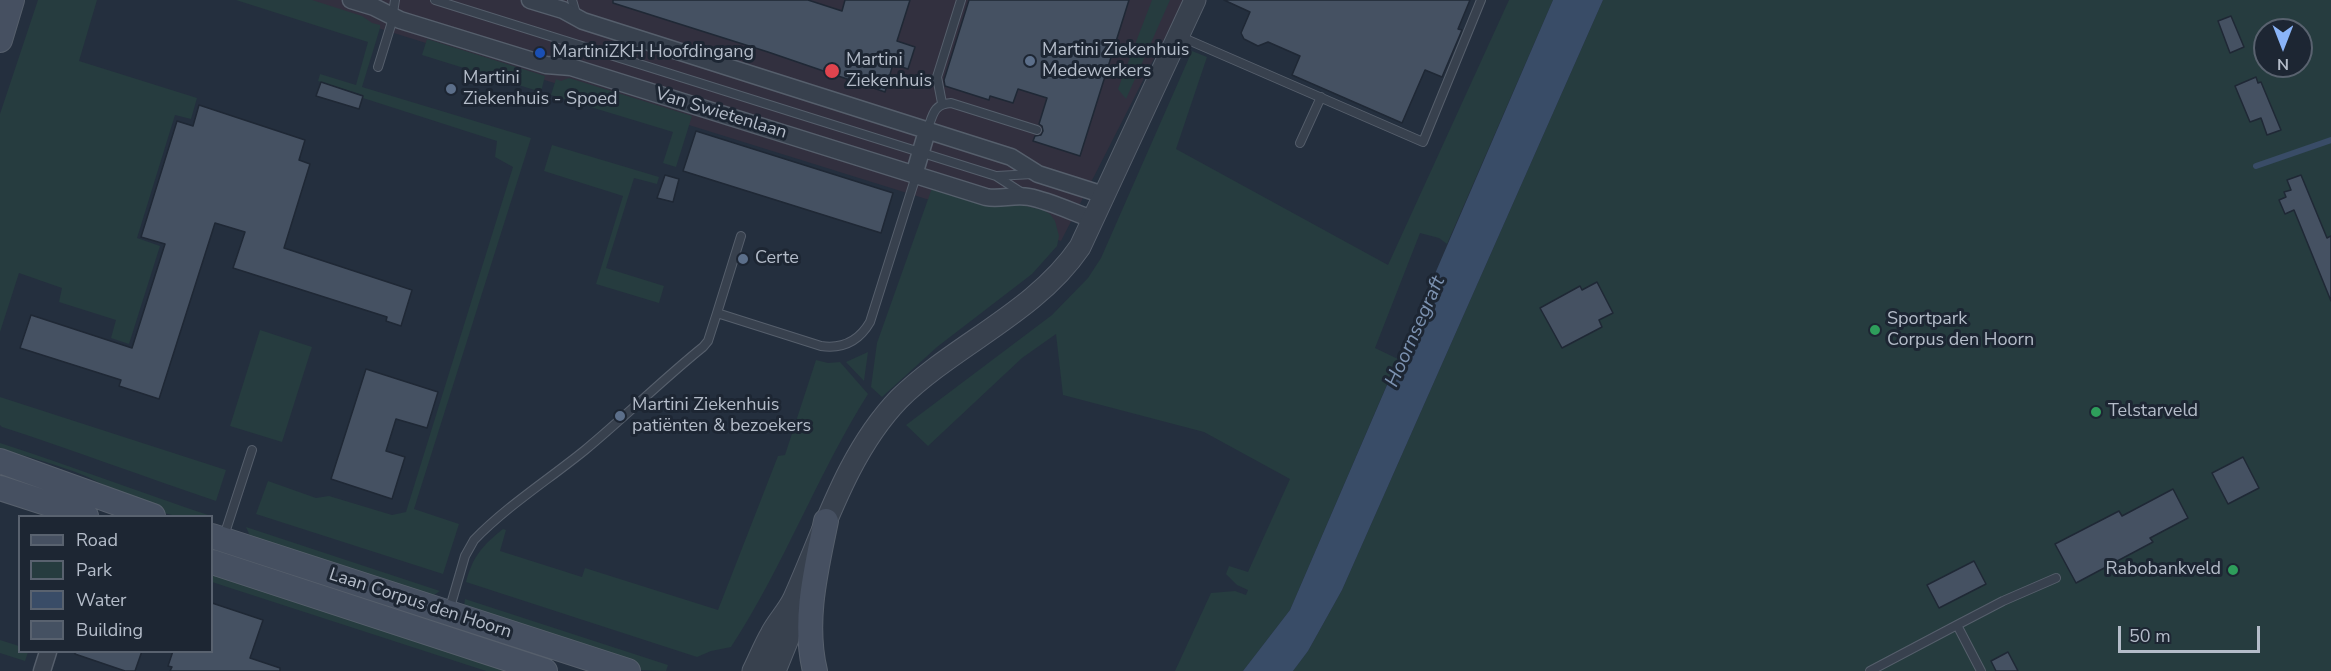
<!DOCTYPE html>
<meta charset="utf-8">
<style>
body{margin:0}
#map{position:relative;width:2331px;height:671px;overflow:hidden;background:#242f3e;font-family:"Nunito Sans",sans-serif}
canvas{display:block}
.legend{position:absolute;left:18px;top:515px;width:195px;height:138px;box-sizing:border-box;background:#1d2633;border:2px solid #59626f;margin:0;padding:8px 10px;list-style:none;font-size:18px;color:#b4bcc9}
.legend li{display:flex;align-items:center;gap:12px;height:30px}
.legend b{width:30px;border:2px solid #59626f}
.north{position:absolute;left:2253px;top:18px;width:60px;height:60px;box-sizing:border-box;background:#1d2633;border:2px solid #59626f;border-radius:50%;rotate:180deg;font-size:16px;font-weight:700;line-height:24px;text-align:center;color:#b4bcc9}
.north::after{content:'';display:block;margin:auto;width:21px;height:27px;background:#8ab4f8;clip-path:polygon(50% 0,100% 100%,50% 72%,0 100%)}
.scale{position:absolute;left:2118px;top:626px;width:142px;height:27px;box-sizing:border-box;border:3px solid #b4bcc9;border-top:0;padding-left:8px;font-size:18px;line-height:21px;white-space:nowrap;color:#b4bcc9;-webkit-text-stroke:4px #1d2633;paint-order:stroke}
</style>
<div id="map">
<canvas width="2331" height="671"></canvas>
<ul class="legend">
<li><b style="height:8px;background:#465061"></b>Road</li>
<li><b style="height:16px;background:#263c3f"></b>Park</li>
<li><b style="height:16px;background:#394c67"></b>Water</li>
<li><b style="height:16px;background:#455162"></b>Building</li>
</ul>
<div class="north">N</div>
<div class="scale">50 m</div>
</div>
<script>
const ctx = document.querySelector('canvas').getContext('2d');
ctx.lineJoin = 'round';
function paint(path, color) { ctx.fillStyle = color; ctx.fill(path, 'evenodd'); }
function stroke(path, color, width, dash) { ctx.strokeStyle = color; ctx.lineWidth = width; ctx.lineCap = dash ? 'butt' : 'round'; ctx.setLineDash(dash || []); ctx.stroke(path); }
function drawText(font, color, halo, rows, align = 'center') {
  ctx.font = font + ' "Nunito Sans",sans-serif'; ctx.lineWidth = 6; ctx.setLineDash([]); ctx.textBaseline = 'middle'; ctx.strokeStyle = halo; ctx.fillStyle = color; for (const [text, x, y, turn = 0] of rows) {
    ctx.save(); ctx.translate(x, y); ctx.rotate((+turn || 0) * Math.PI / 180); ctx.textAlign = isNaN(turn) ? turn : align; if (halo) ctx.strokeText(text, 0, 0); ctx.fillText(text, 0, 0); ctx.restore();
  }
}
paint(new Path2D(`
 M 288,0 L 1184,0 L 1061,241 Z`), '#32303f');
paint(new Path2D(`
 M 38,0 L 97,0 L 79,61 L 197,98 L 191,119 L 175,115 L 137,238 L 160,246 L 129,344 L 111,338 L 116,320 L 59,302 L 62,288 L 19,273 L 0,332 L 0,114 Z
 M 236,0 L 312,0 L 362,16 L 372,23 L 380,25 L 380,28 L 362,87 L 531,138 L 414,509 L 459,524 L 443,574 L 256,514 L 268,481 L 316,498 L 329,496 L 392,515 L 406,512 L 513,167 L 495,157 L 497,141 L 363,98 L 363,95 L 318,81 L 320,74 L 356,85 L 368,42 Z
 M 1152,0 L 1170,0 L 1126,99 L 1118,89 Z
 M 1509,0 L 1553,0 L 1447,244 L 1439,238 L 1420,233 L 1375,348 L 1398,359 L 1290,610 L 1243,671 L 1175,671 L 1211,593 L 1235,591 L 1246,595 L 1248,590 L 1237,585 L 1226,574 L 1229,566 L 1248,572 L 1290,479 L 1204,432 L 1063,395 L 1056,334 L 1022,358 L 928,446 L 906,425 L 1052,315 L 1088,278 L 1101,258 L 1192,51 L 1207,57 L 1176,149 L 1388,265 Z
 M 1603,0 L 2331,0 L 2331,671 L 1293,671 L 1308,651 L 1342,590 ZM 2265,30 L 2301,30 L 2301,66 L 2265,66 Z
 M 427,39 L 545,76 L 541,92 L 422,55 Z
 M 569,78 L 692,116 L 676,167 L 663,163 L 673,132 L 551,95 L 556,79 L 561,81 Z
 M 552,145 L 659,177 L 657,184 L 634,178 L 606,268 L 664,286 L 659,303 L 596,284 L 623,196 L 544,171 Z
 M 932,188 L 994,206 L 1013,203 L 1043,210 L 1050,214 L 1055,221 L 1059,236 L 1057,246 L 1032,274 L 937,347 L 882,397 L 871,387 L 877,343 Z
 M 260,330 L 312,347 L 282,442 L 230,426 Z
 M 868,352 L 864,381 L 846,362 Z
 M 816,360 L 828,363 L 840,362 L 868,394 C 817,475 784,566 731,647 L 711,651 L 697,657 L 466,582 C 473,556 482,546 503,529 L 506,530 L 500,551 L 582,577 L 585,568 L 718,610 L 778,456 L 785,455 Z
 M 0,397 L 226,470 L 216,501 C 144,477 74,450 2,427 L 0,425 Z
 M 0,443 C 71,466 140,492 211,516 C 163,525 125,493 83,475 C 56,464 27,457 0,448 Z
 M 246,527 L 440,591 L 431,597 L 250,536 Z
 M 212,567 L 526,671 L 486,671 L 212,582 Z
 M 465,599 L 668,665 L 666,671 L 640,670 L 464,607 Z
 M 0,640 L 19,646 L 20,652 L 28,652 L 25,661 L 0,653 Z`), '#263c3f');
paint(new Path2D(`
 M 1553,0 L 1603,0 L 1342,590 L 1308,651 L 1293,671 L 1243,671 L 1290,610 Z`), '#394c67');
stroke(new Path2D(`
 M 2256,166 L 2331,140`), '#394c67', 6);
const building = new Path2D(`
 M 613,0 L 808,0 L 842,11 L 845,0 L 910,0 L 897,41 L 915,47 L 908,69 L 893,64 L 885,92 L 768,52 L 613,3 Z
 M 969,0 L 1129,0 L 1080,156 L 1033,141 L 1035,136 L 1041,135 L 1043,131 L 1042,126 L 1039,124 L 1047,98 L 1018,89 L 1013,103 L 990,96 L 989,100 L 945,86 L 944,80 Z
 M 1224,0 L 1470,0 L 1458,29 L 1462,30 L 1442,77 L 1425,70 L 1402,123 L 1292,75 L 1300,56 L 1268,42 L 1258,46 L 1244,39 L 1241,33 L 1250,12 Z
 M 2231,16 L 2244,47 L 2230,53 L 2218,21 Z
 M 2256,77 L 2258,83 L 2261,82 L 2281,130 L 2267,135 L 2261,118 L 2250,122 L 2235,86 Z
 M 321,82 L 363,96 L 359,109 L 316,96 Z
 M 199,105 L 305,140 L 299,160 L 310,164 L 284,248 L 412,290 L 401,326 L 386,321 L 387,317 L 233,268 L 245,232 L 215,223 L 159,399 L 119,386 L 121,380 L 20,348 L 31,315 L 132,348 L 165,244 L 141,237 L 177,121 L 193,126 Z
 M 696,131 L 893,193 L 881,233 L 683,171 Z
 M 665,175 L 679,179 L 673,202 L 657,198 Z
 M 2301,175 L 2327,238 L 2331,236 L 2331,301 L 2294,210 L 2285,214 L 2279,200 L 2286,197 L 2284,192 L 2291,190 L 2287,180 Z
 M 1597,282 L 1613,313 L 1599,320 L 1602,327 L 1562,348 L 1540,308 L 1580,286 L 1582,290 Z
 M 366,369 L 438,392 L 427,428 L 396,419 L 386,451 L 405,457 L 392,499 L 331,479 Z
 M 2243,457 L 2259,488 L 2228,504 L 2212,473 Z
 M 2173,489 L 2188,518 L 2150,538 L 2153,542 L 2076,583 L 2055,544 L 2119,511 L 2122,516 Z
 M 1974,561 L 1986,584 L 1939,608 L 1927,585 Z
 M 212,603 L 263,620 L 250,658 L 280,668 L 280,671 L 170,671 L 172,667 L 168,666 L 173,651 L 212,651 Z
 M 75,651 L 142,651 L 135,671 L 125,671 L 75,654 Z
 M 2008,652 L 2018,671 L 1996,671 L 1991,661 Z`);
paint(building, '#455162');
stroke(building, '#1f2835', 1.5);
const service = new Path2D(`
 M 435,0 L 996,176 L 1024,194
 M 572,0 L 577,17
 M 1179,36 L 1423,142 L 1481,0
 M 378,67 L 391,25 L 395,0
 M 942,103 L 937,77 L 961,0
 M 927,131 C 933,115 933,104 951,103 L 1037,130
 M 1300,143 L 1321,97
 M 997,176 L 1032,174
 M 717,313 L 741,236
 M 223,539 L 252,450
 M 449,611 L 465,556 L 474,540 C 507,506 548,480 585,450 C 625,417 662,380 703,347 L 708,341 L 717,313 L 821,346 C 842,349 859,341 870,322 L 916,176
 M 1870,671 L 1957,625
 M 1981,671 L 1957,625 L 2003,601 L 2056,578`);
const minor = new Path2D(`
 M 351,0 L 374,7 L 400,20 L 546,65 L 571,67 L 986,197 C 1000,200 1014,194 1029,197 C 1050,201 1072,212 1092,219
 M 530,0 L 563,10 L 583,21 L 1011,157 L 1038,174 L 1104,195
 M 914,175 L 927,131
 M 42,671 L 48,652`);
const tertiary = new Path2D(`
 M 753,671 C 759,659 764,646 771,634 C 777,622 787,612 793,600 C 824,532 846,454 899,399 C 955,344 1035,313 1080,247 L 1195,0
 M 775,671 L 788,639 L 792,606`);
const secondary = new Path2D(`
 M 0,40 L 12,0
 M 0,461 L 153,516
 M 0,488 L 86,516
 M 212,536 L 628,671
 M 212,562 L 545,671
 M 815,671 C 803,621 816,570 826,521`);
stroke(service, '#565f6c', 10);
stroke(minor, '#565f6c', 19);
stroke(tertiary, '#565f6c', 23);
stroke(secondary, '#565f6c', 26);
stroke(service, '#38414e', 8);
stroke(minor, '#38414e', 16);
stroke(tertiary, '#38414e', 21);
stroke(secondary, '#465061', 24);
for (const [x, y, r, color] of [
 [540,53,6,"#1a4fb4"],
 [1030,61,6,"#5c6f8a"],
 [832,71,8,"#e0444e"],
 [451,89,6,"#5c6f8a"],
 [743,259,6,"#5c6f8a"],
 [1875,330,6,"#2e9e5b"],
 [2096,412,6,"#2e9e5b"],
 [620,416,6,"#5c6f8a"],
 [2233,570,6,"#2e9e5b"]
]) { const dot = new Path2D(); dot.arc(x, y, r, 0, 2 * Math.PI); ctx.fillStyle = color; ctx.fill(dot); stroke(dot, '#1d2633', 2); }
drawText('18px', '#b4bcc9', '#1d2633', [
 ["Martini Ziekenhuis",1042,51],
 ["Medewerkers",1042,72],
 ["MartiniZKH Hoofdingang",552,53],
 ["Martini",846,61],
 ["Ziekenhuis",846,82],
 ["Martini",463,79],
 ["Ziekenhuis - Spoed",463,100],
 ["Certe",755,259],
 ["Sportpark",1887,320],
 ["Corpus den Hoorn",1887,341],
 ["Martini Ziekenhuis",632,406],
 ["patiënten & bezoekers",632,427],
 ["Telstarveld",2108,412],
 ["Rabobankveld",2221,570,"right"]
], 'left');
drawText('18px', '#b4bcc9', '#1d2633', [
 ["Van Swietenlaan",721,114,17],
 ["Laan Corpus den Hoorn",420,604,18]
]);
drawText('italic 20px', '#7c92b1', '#1d2633', [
 ["Hoornsegraft",1416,332,-66]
]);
</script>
